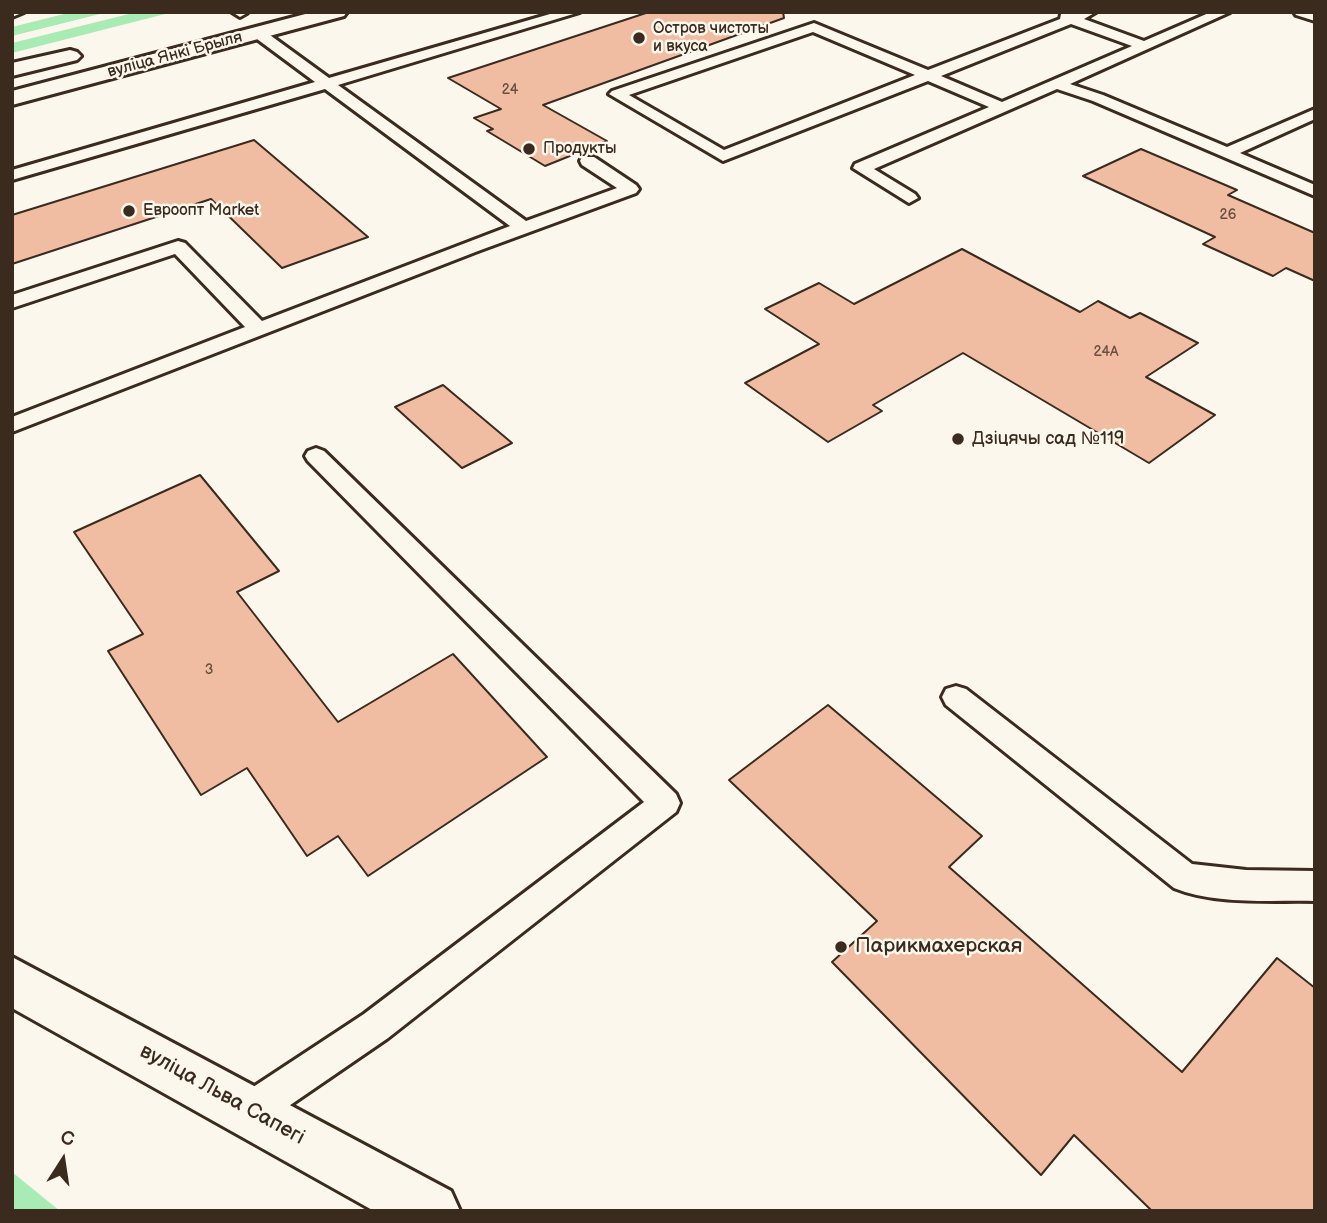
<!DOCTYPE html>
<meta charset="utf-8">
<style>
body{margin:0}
#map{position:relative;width:1327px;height:1223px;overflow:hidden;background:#fbf7ec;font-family:"Balsamiq Sans",sans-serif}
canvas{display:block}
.frame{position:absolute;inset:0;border:14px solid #3b2a1e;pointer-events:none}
.north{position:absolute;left:28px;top:1125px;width:70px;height:70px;-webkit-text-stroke:5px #fbf7ec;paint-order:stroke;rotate:12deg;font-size:19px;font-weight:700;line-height:28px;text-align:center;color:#3b2a1e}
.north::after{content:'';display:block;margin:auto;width:24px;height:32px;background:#3b2a1e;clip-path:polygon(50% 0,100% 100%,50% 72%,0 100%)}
</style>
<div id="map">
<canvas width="1327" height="1223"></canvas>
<div class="frame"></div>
<div class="north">С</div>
</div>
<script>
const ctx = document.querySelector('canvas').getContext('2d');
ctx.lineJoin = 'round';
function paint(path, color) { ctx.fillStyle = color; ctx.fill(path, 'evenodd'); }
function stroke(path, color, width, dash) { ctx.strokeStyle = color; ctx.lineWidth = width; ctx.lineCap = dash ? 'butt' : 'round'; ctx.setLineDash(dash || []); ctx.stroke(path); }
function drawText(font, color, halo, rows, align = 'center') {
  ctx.font = font + ' "Balsamiq Sans",sans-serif'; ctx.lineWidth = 5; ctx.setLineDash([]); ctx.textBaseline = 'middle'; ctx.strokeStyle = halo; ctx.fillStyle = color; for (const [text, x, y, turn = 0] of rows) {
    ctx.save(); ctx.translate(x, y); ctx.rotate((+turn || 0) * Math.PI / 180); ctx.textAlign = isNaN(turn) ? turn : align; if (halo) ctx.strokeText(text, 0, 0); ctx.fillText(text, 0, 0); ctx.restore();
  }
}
paint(new Path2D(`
 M 72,12 L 108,12 L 12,36 L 12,27 Z
 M 137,12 L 173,12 L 12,53 L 12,43 Z
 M 12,1172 L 60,1211 L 12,1211 Z`), '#a9ebb5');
const building = new Path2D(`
 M 649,12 L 783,12 L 784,18 L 543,105 L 607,141 L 545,166 L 487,131 L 493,129 L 474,118 L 501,109 L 448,78 Z
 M 254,140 L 368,237 L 282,268 L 211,199 L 12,264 L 12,215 Z
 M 1141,149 L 1237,190 L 1228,195 L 1315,233 L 1315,281 L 1286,268 L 1273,276 L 1203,244 L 1215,237 L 1083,176 Z
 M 962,249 L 1080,312 L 1098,301 L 1130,318 L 1140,313 L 1198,343 L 1146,377 L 1215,415 L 1149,463 L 963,353 L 873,405 L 882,411 L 828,442 L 745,383 L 819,344 L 765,309 L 819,283 L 854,304 Z
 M 443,385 L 512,443 L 462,468 L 395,407 Z
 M 200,475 L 279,571 L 237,592 L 338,722 L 453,654 L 547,757 L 368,876 L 338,836 L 307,856 L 247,768 L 201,795 L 108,651 L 143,634 L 74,532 Z
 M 828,705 L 982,836 L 949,867 L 1182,1072 L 1277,958 L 1315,988 L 1315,1211 L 1152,1211 L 1074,1135 L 1041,1175 L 832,962 L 877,921 L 729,780 Z`);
paint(building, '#f1bda2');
stroke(building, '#3b2a1e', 2);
const service = new Path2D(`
 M 12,12 L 24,12 L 12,17 Z
 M 232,12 L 246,12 L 247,13 L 240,17 Z
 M 557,12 L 580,12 L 338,85 L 526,221 L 617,188 L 582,165 L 580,161 L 582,157 L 594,157 L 636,185 L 639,189 L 636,193 L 478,251 L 12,432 L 12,417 L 245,327 L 175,254 L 12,308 L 12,295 L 178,241 L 185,243 L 262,321 L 510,226 L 325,89 L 12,180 L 12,170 L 315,82 L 253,36 L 253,30 L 263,30 L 329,78 Z
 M 1076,12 L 1096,12 L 1084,19 L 1144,41 L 1211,12 L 1230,12 L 1070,84 L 1103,95 L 1227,147 L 1315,109 L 1315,119 L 1240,153 L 1315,185 L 1315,196 L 1093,101 L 1057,89 L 874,169 L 915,194 L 918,198 L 909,203 L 853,168 L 855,164 L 989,107 L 928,81 L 723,161 L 609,94 L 612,91 L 814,23 L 928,70 L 1060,19 L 1061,14 ZM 1071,24 L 1132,46 L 1002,102 L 941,76 ZM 813,32 L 915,75 L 724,150 L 629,95 Z
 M 1294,12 L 1315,12 L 1315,21 L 1296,15 Z
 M 316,448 L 324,451 L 676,794 L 680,803 L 676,812 L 388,1038 L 264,1123 L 251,1128 L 238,1123 L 233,1110 L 238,1097 L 364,1014 L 644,802 L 308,461 L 305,456 L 308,451 Z
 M 956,686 L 966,689 L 1192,864 L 1246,870 L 1315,871 L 1315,901 C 1270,900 1216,905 1174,888 L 946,705 L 942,697 L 946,689 Z`);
const minor = new Path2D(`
 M 12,957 L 451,1191 L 460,1211 L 374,1211 L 12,1008 Z`);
const secondary = new Path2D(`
 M 313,12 L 347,12 L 344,16 L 12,105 L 12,91 Z
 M 70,50 L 77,52 L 81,56 L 77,60 L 12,76 L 12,63 Z`);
stroke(service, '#3b2a1e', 6);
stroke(minor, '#3b2a1e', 6);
stroke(secondary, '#3b2a1e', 6);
paint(service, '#fbf7ec');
paint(minor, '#fbf7ec');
paint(secondary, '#fbf7ec');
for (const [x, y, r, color] of [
 [639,38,7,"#3b2a1e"],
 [529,149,7,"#3b2a1e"],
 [129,211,7,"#3b2a1e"],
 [958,439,7,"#3b2a1e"],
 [841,947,7,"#3b2a1e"]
]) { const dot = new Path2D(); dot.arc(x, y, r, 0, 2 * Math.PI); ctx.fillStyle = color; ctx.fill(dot); stroke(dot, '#fbf7ec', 2.5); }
drawText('14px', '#684f3f', null, [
 ["24",510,90],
 ["26",1228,215],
 ["24А",1106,352],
 ["3",209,670]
]);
drawText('16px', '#3b2a1e', '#fbf7ec', [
 ["Остров чистоты",653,29],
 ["и вкуса",653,47],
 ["Продукты",543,149],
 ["Евроопт Market",143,211]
], 'left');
drawText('16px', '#3b2a1e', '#fbf7ec', [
 ["вуліца Янкі Брыля",175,55,-15]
]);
drawText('18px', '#3b2a1e', '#fbf7ec', [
 ["Дзіцячы сад №119",972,439]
], 'left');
drawText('21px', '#3b2a1e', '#fbf7ec', [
 ["Парикмахерская",855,947]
], 'left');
drawText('21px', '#3b2a1e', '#fbf7ec', [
 ["вуліца Льва Сапегі",222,1095,29]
]);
</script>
